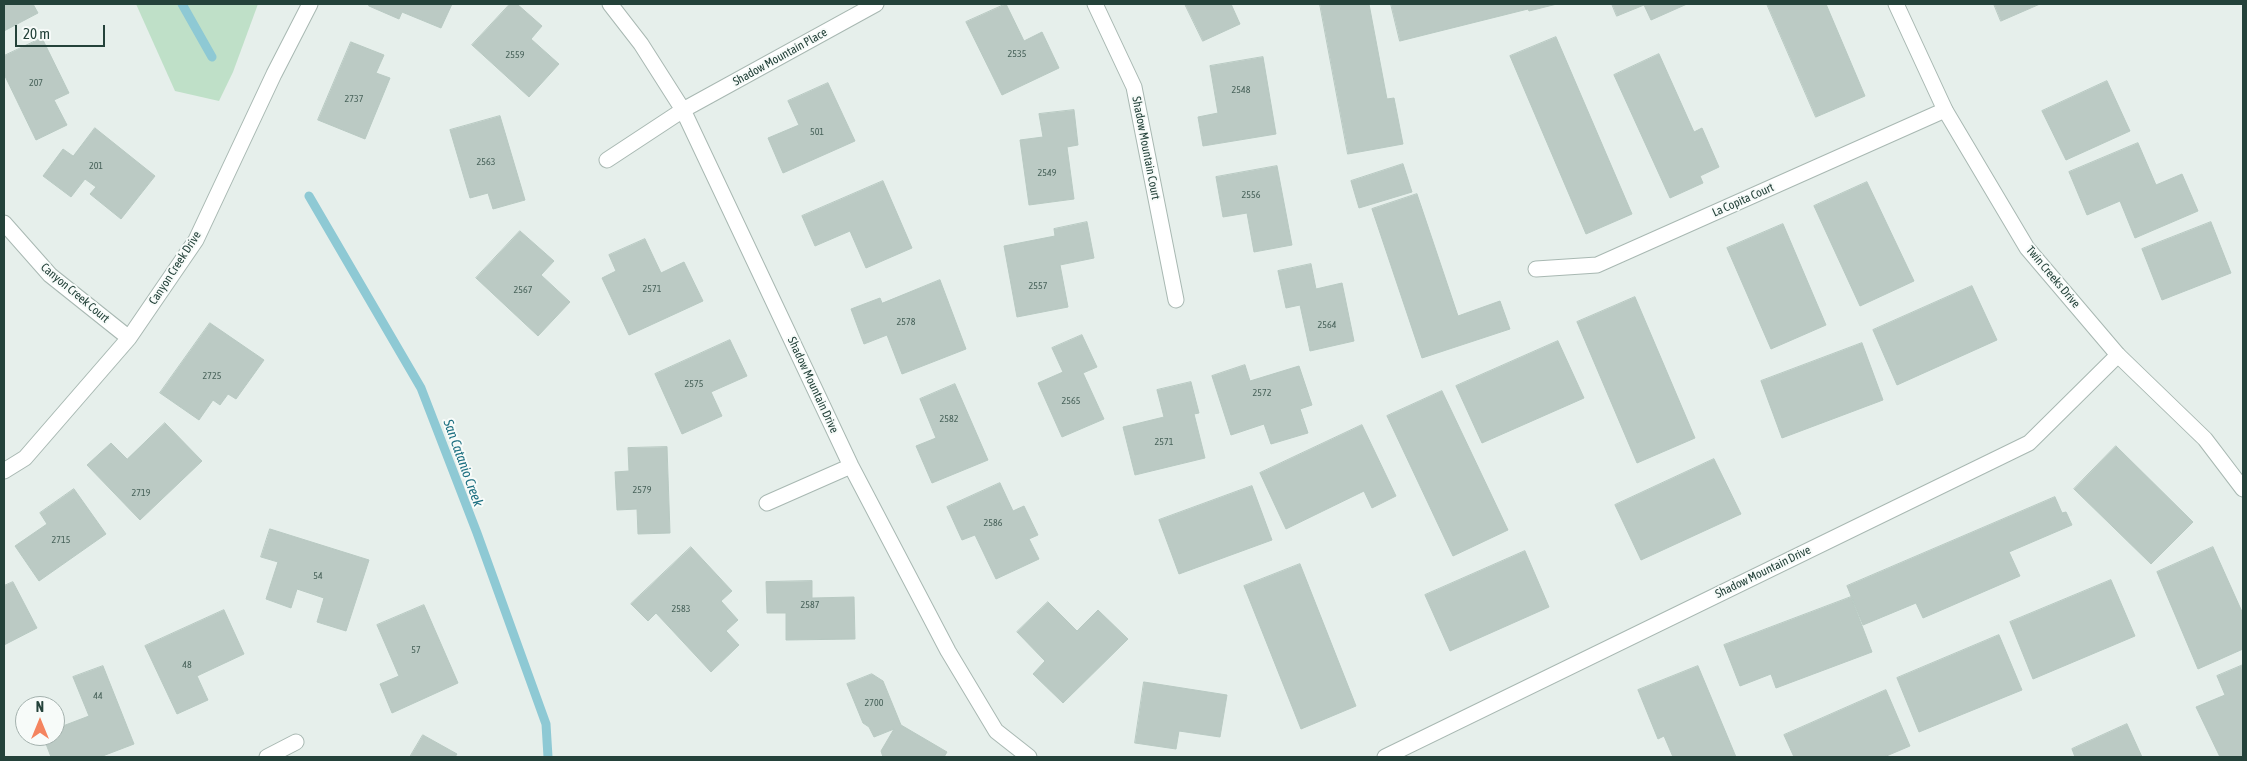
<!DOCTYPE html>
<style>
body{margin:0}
#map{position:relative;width:2247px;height:761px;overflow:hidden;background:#e6efeb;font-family:"Asap Condensed",sans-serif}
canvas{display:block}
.frame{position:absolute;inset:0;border:5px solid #24423a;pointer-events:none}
.north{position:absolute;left:15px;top:696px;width:50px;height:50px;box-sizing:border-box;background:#f7fbf9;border:1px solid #a3b1ad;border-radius:50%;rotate:0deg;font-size:14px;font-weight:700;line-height:20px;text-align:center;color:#24423a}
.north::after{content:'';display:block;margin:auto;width:18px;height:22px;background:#f4845f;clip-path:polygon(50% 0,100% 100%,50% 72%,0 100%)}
.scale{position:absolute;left:15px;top:25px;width:90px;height:22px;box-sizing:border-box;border:2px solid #24423a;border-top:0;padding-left:6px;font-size:15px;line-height:18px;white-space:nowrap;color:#24423a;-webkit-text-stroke:4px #f7fbf9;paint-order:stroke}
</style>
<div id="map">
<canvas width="2247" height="761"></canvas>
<div class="frame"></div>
<div class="north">N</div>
<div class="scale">20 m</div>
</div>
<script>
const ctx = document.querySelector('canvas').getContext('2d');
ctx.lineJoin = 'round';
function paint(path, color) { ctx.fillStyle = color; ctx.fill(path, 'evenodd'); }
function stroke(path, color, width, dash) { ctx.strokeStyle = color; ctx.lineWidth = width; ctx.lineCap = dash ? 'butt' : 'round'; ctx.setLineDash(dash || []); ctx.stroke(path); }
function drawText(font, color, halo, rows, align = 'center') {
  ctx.font = font + ' "Asap Condensed",sans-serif'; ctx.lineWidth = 4; ctx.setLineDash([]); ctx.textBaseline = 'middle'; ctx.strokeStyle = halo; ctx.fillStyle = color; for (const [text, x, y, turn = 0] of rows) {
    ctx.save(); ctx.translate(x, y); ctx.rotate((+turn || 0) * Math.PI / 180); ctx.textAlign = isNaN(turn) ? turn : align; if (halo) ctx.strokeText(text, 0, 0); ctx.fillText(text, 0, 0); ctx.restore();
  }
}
paint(new Path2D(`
 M 136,4 L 258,4 L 233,72 L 219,101 L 175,91 Z`), '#bfe0c8');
stroke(new Path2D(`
 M 182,4 L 212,57
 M 309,196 L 421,388 L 477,533 L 546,724 L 548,757`), '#8ec9d4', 9);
const building = new Path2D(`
 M 4,4 L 33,4 L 38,13 L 4,31 Z
 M 369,4 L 452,4 L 441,28 L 402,12 L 399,19 L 369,6 Z
 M 510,4 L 517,4 L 542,26 L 531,39 L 559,64 L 529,97 L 472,45 Z
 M 1006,4 L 1024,41 L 1042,32 L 1059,68 L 1002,95 L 966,22 Z
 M 1185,4 L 1231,4 L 1240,24 L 1203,41 Z
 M 1320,4 L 1369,4 L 1387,99 L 1394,98 L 1403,144 L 1348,154 Z
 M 1391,4 L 1557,4 L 1529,11 L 1528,9 L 1400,41 Z
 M 1612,4 L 1687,4 L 1651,20 L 1644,5 L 1617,16 Z
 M 1767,4 L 1826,4 L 1865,96 L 1816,117 Z
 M 1994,4 L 2040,4 L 2001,21 Z
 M 1556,37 L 1632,214 L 1586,234 L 1510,56 Z
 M 42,38 L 69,93 L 54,100 L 67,125 L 36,140 L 4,74 L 4,56 Z
 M 351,42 L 384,55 L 376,73 L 390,78 L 365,139 L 318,120 Z
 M 1659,54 L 1694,132 L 1702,128 L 1719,167 L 1700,176 L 1703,183 L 1670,198 L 1614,75 Z
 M 1263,57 L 1276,134 L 1203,146 L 1198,117 L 1218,113 L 1210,66 Z
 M 2107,81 L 2130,131 L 2066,160 L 2042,111 Z
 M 828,83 L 855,141 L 783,173 L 768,138 L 799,125 L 788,101 Z
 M 1074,110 L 1078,145 L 1067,147 L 1074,199 L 1029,205 L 1020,140 L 1043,137 L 1039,114 Z
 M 500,116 L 525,200 L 493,209 L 488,193 L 470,198 L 450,130 Z
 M 95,128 L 155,176 L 121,219 L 90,194 L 96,187 L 85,179 L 71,197 L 43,176 L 63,149 L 73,156 Z
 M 2138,143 L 2156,185 L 2182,174 L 2198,211 L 2135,238 L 2120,201 L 2087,215 L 2069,172 Z
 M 1403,164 L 1412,192 L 1359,208 L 1351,181 Z
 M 1277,166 L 1292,245 L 1254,252 L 1247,213 L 1223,217 L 1216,177 Z
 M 883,181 L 912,248 L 866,268 L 850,231 L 815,246 L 802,216 Z
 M 1867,182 L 1914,281 L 1860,306 L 1814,206 Z
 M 1417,194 L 1458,316 L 1500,301 L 1510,329 L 1422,358 L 1372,209 Z
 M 1087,222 L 1094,258 L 1060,265 L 1068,307 L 1017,317 L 1004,246 L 1055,236 L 1054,229 Z
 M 2211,222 L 2231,273 L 2162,300 L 2142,249 Z
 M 1783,224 L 1826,325 L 1771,349 L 1727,248 Z
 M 520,231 L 554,261 L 541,275 L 570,302 L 538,336 L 476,278 Z
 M 645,239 L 661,273 L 684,262 L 703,301 L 629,335 L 602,278 L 616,271 L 609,255 Z
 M 1311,264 L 1316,289 L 1342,283 L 1354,341 L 1310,351 L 1300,305 L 1286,308 L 1278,271 Z
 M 940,280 L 966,349 L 902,374 L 887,335 L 864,344 L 851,309 L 880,298 L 882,303 Z
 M 1972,286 L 1997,340 L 1897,385 L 1873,330 Z
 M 1635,297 L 1695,438 L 1637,463 L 1577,322 Z
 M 210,323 L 264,360 L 236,399 L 228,394 L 220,405 L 213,400 L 199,420 L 160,393 Z
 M 1082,335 L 1097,367 L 1083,373 L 1104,419 L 1062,437 L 1038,383 L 1063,372 L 1052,348 Z
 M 730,340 L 747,376 L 711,392 L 722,416 L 682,434 L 655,374 Z
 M 1558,341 L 1584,398 L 1482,443 L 1456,386 Z
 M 1862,343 L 1883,400 L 1782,438 L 1761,381 Z
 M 1245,365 L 1250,381 L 1299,366 L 1312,405 L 1300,409 L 1308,433 L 1271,444 L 1264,424 L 1231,435 L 1212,376 Z
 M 1191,382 L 1199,413 L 1194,414 L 1205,458 L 1135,475 L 1123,427 L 1164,417 L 1157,390 Z
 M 955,384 L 988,460 L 932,483 L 916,446 L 936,438 L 920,399 Z
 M 1442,391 L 1508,530 L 1453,556 L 1387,416 Z
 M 165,423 L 202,461 L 140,520 L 87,465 L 111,443 L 127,459 Z
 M 1362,425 L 1396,496 L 1372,508 L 1364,491 L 1286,529 L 1260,473 Z
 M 2116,446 L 2193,522 L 2151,564 L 2074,489 Z
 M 667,447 L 670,533 L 638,534 L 637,509 L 617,510 L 615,472 L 629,471 L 628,448 Z
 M 1714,459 L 1741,514 L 1641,560 L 1615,505 Z
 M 1000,483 L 1013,511 L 1024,506 L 1038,535 L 1029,539 L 1039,559 L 996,579 L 975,535 L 962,540 L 947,507 Z
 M 1252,486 L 1272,540 L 1179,574 L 1159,520 Z
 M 74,489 L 106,534 L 39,581 L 15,546 L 47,524 L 40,513 Z
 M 2055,497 L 2062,513 L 2066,512 L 2072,525 L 2009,552 L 2020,576 L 1923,618 L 1916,603 L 1863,625 L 1847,586 Z
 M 270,529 L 369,560 L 346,631 L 317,622 L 324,598 L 297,589 L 291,608 L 266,599 L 278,562 L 261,557 Z
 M 691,547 L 732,591 L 721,601 L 738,620 L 726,631 L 739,645 L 711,672 L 656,613 L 648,621 L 631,604 Z
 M 2213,547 L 2243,614 L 2243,649 L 2198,669 L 2157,572 Z
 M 1525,551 L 1549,607 L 1450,651 L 1425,595 Z
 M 1300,564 L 1356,706 L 1301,729 L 1244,586 Z
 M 2111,580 L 2135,636 L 2033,679 L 2010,622 Z
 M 812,581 L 812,598 L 854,597 L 855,639 L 786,640 L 786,613 L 767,613 L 766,582 Z
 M 13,582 L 37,628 L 4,645 L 4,586 Z
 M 1851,597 L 1872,652 L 1776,688 L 1771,674 L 1740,686 L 1724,645 Z
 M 1048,602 L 1077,631 L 1098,610 L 1128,639 L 1063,703 L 1033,674 L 1045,661 L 1017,632 Z
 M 424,605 L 458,683 L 392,713 L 380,684 L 399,676 L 377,625 Z
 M 224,610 L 244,654 L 197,676 L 208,700 L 177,714 L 145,646 Z
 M 1999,635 L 2022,690 L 1919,732 L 1897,678 Z
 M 2243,665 L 2243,757 L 2220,757 L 2196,707 L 2225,695 L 2217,676 Z
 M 103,666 L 134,744 L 100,757 L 51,757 L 43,736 L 55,736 L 55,729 L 89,716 L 73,677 Z
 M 1698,666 L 1736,757 L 1673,757 L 1664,736 L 1658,739 L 1638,690 Z
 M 872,674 L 883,681 L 901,725 L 947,752 L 944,757 L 883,757 L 881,751 L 894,729 L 874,737 L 869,727 L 863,723 L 847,684 Z
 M 1144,682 L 1227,695 L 1220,737 L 1179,731 L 1176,749 L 1135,743 Z
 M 1886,690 L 1910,746 L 1884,757 L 1794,757 L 1784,735 Z
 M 2127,724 L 2142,757 L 2075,757 L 2072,749 Z
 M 423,735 L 457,754 L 455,757 L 410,757 Z`);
paint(building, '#bbcac4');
stroke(building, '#b8c9c2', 1);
const minor = new Path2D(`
 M 610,4 L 641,44 L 683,110 L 851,466 L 948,651 L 996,731 L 1029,757
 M 1095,4 L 1134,87 L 1176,300
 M 607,160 L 683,110 L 876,4
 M 4,223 L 50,275 L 129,338
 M 1536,269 L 1597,265 L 1945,110
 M 4,471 L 25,458 L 129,338 L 196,240 L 274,74 L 310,4
 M 767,503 L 851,466
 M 267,757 L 296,742
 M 1385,757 L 2029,443 L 2118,355`);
const tertiary = new Path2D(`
 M 1896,4 L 1945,110 L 2027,248 L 2118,355 L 2205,439 L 2243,489`);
stroke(minor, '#a8b8b2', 17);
stroke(tertiary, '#a8b8b2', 17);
stroke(minor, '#fff', 15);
stroke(tertiary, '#fff', 15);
drawText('10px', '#4a645c', null, [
 ["2535",1017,54],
 ["2559",515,55],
 ["207",36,83],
 ["2548",1241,90],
 ["2737",354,99],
 ["501",817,132],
 ["2563",486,162],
 ["201",96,166],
 ["2549",1047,173],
 ["2556",1251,195],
 ["2557",1038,286],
 ["2571",652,289],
 ["2567",523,290],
 ["2578",906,322],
 ["2564",1327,325],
 ["2725",212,376],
 ["2575",694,384],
 ["2572",1262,393],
 ["2565",1071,401],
 ["2582",949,419],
 ["2571",1164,442],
 ["2579",642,490],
 ["2719",141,493],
 ["2586",993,523],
 ["2715",61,540],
 ["54",318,576],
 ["2587",810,605],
 ["2583",681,609],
 ["57",416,650],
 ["48",187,665],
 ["44",98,696],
 ["2700",874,703]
]);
drawText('12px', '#24423a', '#f7fbf9', [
 ["Shadow Mountain Place",780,57,-29],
 ["Shadow Mountain Court",1146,148,79],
 ["La Copita Court",1743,200,-24],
 ["Canyon Creek Drive",175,268,-57],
 ["Twin Creeks Drive",2053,277,50],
 ["Canyon Creek Court",75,293,40],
 ["Shadow Mountain Drive",813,385,65],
 ["Shadow Mountain Drive",1763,572,-26]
]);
drawText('italic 14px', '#1c6f80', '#f7fbf9', [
 ["San Catanio Creek",463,463,70]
]);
</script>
